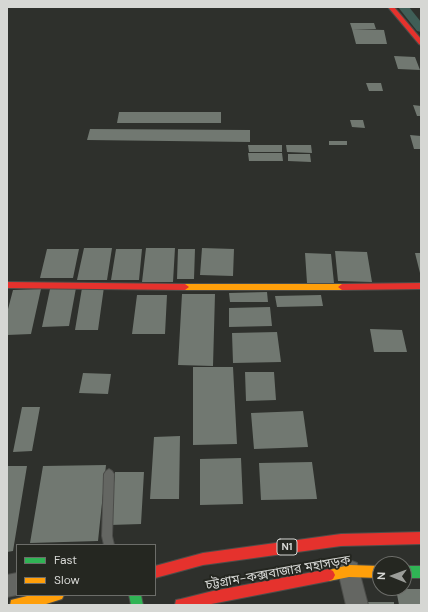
<!DOCTYPE html>
<meta charset="utf-8">
<style>
body{margin:0}
#map{position:relative;width:428px;height:612px;overflow:hidden;background:#2e302c;font-family:"DM Sans",sans-serif}
canvas{display:block}
.frame{position:absolute;inset:0;border:8px solid #d6d7d4;pointer-events:none}
.legend{position:absolute;left:16px;top:544px;width:140px;height:52px;box-sizing:border-box;background:#252721;border:1px solid #6c6d69;margin:0;padding:5px 7px;list-style:none;font-size:12px;color:#d6d7d4}
.legend li{display:flex;align-items:center;gap:8px;height:20px}
.legend b{width:20px;border:1px solid #6c6d69}
.north{position:absolute;left:372px;top:556px;width:40px;height:40px;box-sizing:border-box;background:#252721;border:1px solid #6c6d69;border-radius:50%;rotate:271deg;font-size:11px;font-weight:700;line-height:16px;text-align:center;color:#d6d7d4}
.north::after{content:'';display:block;margin:auto;width:14px;height:18px;background:#9b9d99;clip-path:polygon(50% 0,100% 100%,50% 72%,0 100%)}
</style>
<div id="map">
<canvas width="428" height="612"></canvas>
<div class="frame"></div>
<ul class="legend">
<li><b style="height:5px;background:#30b455"></b>Fast</li>
<li><b style="height:5px;background:#ff9f0a"></b>Slow</li>
</ul>
<div class="north">N</div>
</div>
<script>
const ctx = document.querySelector('canvas').getContext('2d');
ctx.lineJoin = 'round';
function paint(path, color) { ctx.fillStyle = color; ctx.fill(path, 'evenodd'); }
function stroke(path, color, width, dash) { ctx.strokeStyle = color; ctx.lineWidth = width; ctx.lineCap = dash ? 'butt' : 'round'; ctx.setLineDash(dash || []); ctx.stroke(path); }
function drawText(font, color, halo, rows, align = 'center') {
  ctx.font = font + ' "DM Sans","Noto Sans Bengali",sans-serif'; ctx.lineWidth = 4; ctx.setLineDash([]); ctx.textBaseline = 'middle'; ctx.strokeStyle = halo; ctx.fillStyle = color; for (const [text, x, y, turn = 0] of rows) {
    ctx.save(); ctx.translate(x, y); ctx.rotate((+turn || 0) * Math.PI / 180); ctx.textAlign = isNaN(turn) ? turn : align; if (halo) ctx.strokeText(text, 0, 0); ctx.fillText(text, 0, 0); ctx.restore();
  }
}
paint(new Path2D(`
 M 398,7 L 409,7 L 421,22 L 421,32 L 417,31 Z`), '#3f5e57');
paint(new Path2D(`
 M 350,23 L 374,23 L 376,29 L 352,29 Z
 M 352,29 L 384,30 L 387,44 L 356,44 Z
 M 394,56 L 415,57 L 420,70 L 398,69 Z
 M 366,83 L 381,83 L 383,91 L 369,91 Z
 M 413,105 L 421,106 L 421,116 L 417,116 Z
 M 119,112 L 221,112 L 221,123 L 117,123 Z
 M 350,120 L 363,120 L 365,128 L 352,127 Z
 M 90,129 L 250,130 L 250,142 L 87,140 Z
 M 410,135 L 421,136 L 421,149 L 414,149 Z
 M 329,141 L 347,141 L 347,145 L 329,145 Z
 M 248,145 L 282,145 L 282,152 L 249,152 Z
 M 286,145 L 311,145 L 312,153 L 287,152 Z
 M 248,153 L 282,153 L 283,161 L 249,161 Z
 M 288,154 L 310,154 L 311,162 L 288,161 Z
 M 84,248 L 112,248 L 107,280 L 77,280 Z
 M 146,248 L 175,248 L 173,282 L 142,282 Z
 M 202,248 L 234,249 L 233,276 L 200,275 Z
 M 47,249 L 79,249 L 73,278 L 40,278 Z
 M 116,249 L 142,249 L 139,280 L 111,280 Z
 M 178,249 L 195,249 L 194,279 L 177,279 Z
 M 335,251 L 367,252 L 372,282 L 338,281 Z
 M 305,253 L 331,254 L 334,283 L 307,283 Z
 M 415,253 L 421,253 L 421,273 L 420,273 Z
 M 104,287 L 98,330 L 75,330 L 82,288 Z
 M 76,288 L 69,326 L 42,327 L 50,289 Z
 M 41,289 L 31,334 L 7,335 L 7,313 L 13,290 Z
 M 267,292 L 268,302 L 230,302 L 229,293 Z
 M 182,294 L 215,294 L 213,366 L 178,365 Z
 M 137,295 L 167,295 L 165,334 L 132,334 Z
 M 321,295 L 323,306 L 277,307 L 275,296 Z
 M 270,307 L 272,326 L 229,327 L 229,308 Z
 M 370,329 L 402,330 L 407,352 L 374,352 Z
 M 277,332 L 281,362 L 233,363 L 232,333 Z
 M 193,367 L 233,367 L 237,444 L 193,445 Z
 M 245,372 L 274,372 L 276,400 L 246,401 Z
 M 83,373 L 111,374 L 108,394 L 79,393 Z
 M 22,407 L 40,407 L 32,451 L 13,452 Z
 M 303,411 L 308,447 L 254,449 L 251,413 Z
 M 180,436 L 179,499 L 150,499 L 154,437 Z
 M 241,458 L 243,504 L 200,505 L 200,459 Z
 M 312,462 L 317,499 L 261,500 L 259,463 Z
 M 106,465 L 98,541 L 30,543 L 43,466 Z
 M 7,466 L 27,466 L 13,551 L 7,552 Z
 M 115,472 L 144,472 L 141,524 L 110,525 Z
 M 396,589 L 421,589 L 421,605 L 399,605 Z
 M 364,602 L 394,602 L 394,605 L 364,605 Z`), '#717871');
const lane = new Path2D(`
 M 109,469 L 112,471 L 114,474 L 112,536 L 114,545 L 104,545 L 102,536 L 104,474 L 106,471 Z`);
const street = new Path2D(`
 M 349,560 L 357,563 L 368,605 L 346,605 L 338,571 L 341,563 Z
 M 17,573 L 17,595 L 7,597 L 7,575 Z`);
const fast = new Path2D(`
 M 404,566 L 421,566 L 421,578 L 404,578 Z
 M 129,595 L 141,595 L 143,605 L 131,605 Z`);
const slow = new Path2D(`
 M 185,284 L 342,284 L 346,287 L 342,290 L 185,290 L 181,287 Z
 M 349,565 L 380,566 L 380,578 L 349,577 L 329,581 L 325,579 L 323,575 L 325,571 Z
 M 31,595 L 64,595 L 62,599 L 43,605 L 10,605 L 11,600 Z`);
const jam = new Path2D(`
 M 388,7 L 394,7 L 421,39 L 421,45 L 419,44 Z
 M 7,282 L 185,284 L 189,287 L 185,290 L 7,288 Z
 M 421,283 L 421,289 L 342,290 L 338,287 L 342,284 Z
 M 421,532 L 421,544 L 341,546 L 203,565 L 155,578 L 155,566 L 203,553 L 341,534 Z
 M 329,569 L 333,571 L 335,575 L 333,579 L 329,581 L 206,605 L 175,605 L 176,600 L 181,599 L 213,591 Z`);
stroke(lane, '#4c4d4a', 2);
stroke(street, '#4c4d4a', 2);
stroke(fast, '#4c4d4a', 2);
stroke(slow, '#4c4d4a', 2);
stroke(jam, '#4c4d4a', 2);
paint(lane, '#646662');
paint(street, '#646662');
paint(fast, '#30b455');
paint(slow, '#ff9f0a');
paint(jam, '#e5322d');
for (const [x, y, w] of [
 [287,547,20]
]) { const box = new Path2D(); box.roundRect(x - w / 2, y - 8, w, 16, 3); ctx.fillStyle = '#252721'; ctx.fill(box); stroke(box, '#d6d7d4', 1); }
drawText('bold 10px', '#d6d7d4', null, [
 ["N1",287,547]
]);
drawText('13px', '#d6d7d4', '#252721', [
 ["চট্টগ্রাম-কক্সবাজার মহাসড়ক",278,573,-10]
]);
</script>
